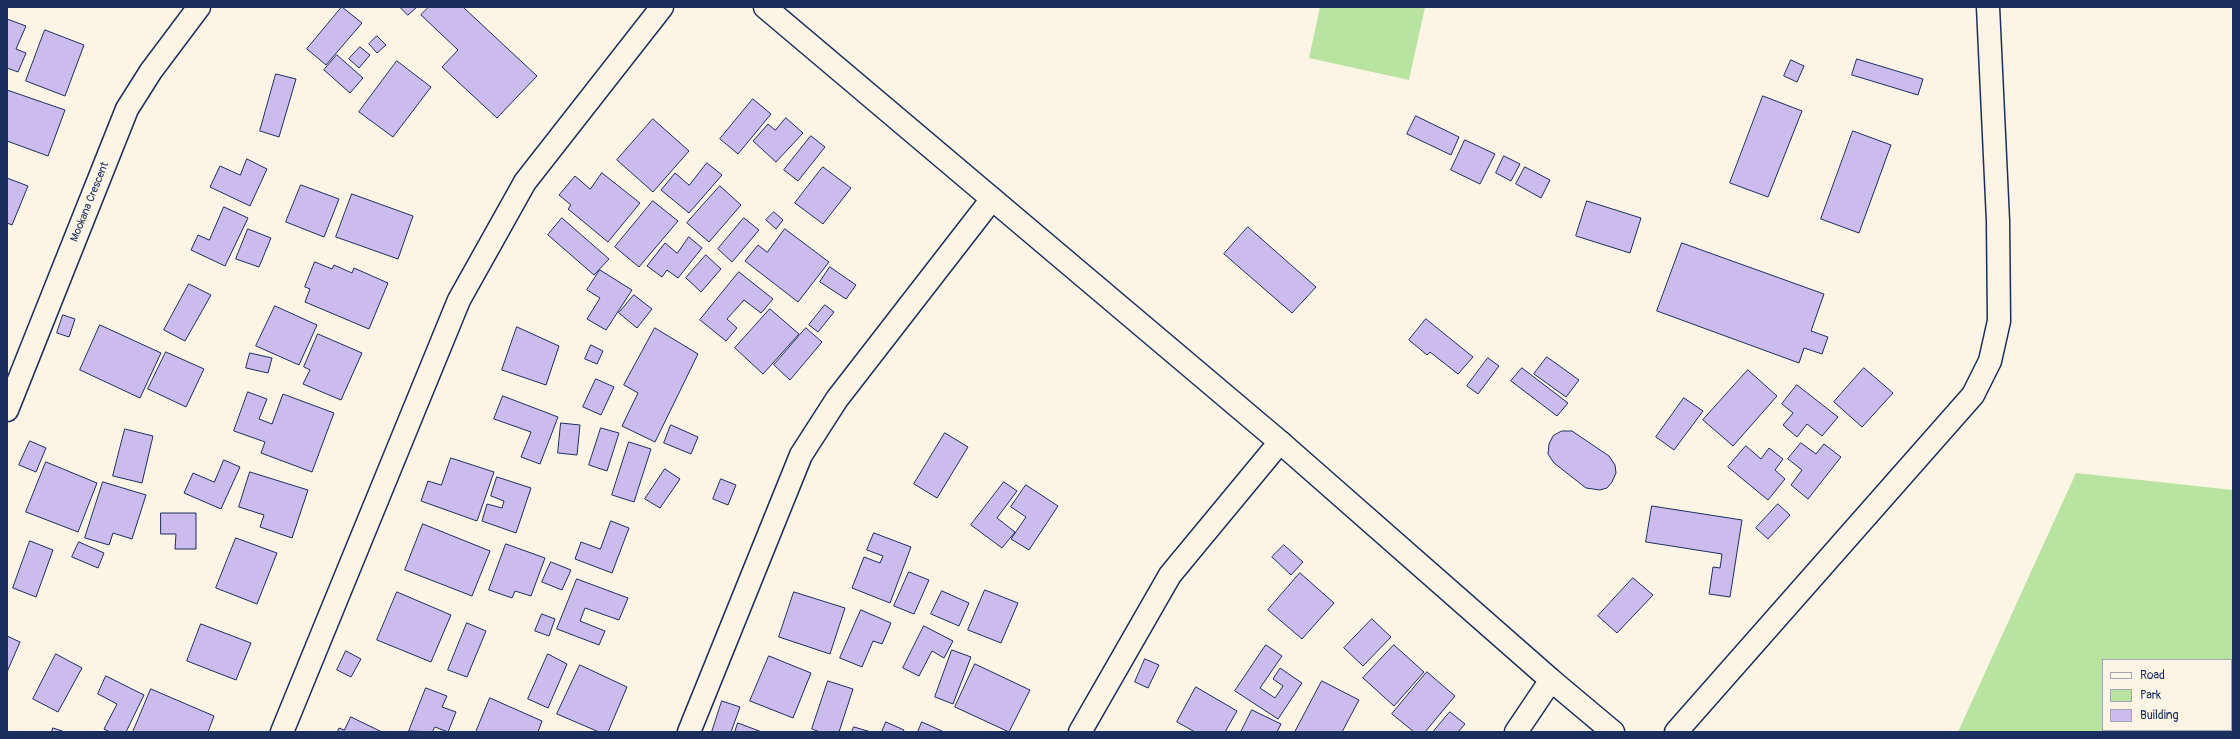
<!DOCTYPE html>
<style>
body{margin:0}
#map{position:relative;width:2240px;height:739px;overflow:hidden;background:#fcf5e5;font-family:Pangolin,sans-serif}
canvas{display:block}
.frame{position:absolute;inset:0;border:8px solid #1b2f5e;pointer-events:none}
.legend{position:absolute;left:2102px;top:659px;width:130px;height:72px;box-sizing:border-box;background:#fcf5e5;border:1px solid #a2a6af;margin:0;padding:5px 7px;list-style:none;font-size:12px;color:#1b2f5e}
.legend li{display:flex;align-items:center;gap:8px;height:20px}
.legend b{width:20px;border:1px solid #a2a6af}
</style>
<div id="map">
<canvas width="2240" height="739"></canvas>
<div class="frame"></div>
<ul class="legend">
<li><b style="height:5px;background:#fcf5e5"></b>Road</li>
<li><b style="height:11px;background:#b9e3a0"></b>Park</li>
<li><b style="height:11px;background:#cbbced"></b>Building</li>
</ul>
</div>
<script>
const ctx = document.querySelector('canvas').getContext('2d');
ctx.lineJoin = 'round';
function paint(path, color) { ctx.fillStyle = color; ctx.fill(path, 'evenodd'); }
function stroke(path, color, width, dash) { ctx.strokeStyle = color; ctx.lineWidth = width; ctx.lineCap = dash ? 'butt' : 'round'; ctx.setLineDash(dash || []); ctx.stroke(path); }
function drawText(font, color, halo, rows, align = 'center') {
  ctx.font = font + ' Pangolin,sans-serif'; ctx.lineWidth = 4; ctx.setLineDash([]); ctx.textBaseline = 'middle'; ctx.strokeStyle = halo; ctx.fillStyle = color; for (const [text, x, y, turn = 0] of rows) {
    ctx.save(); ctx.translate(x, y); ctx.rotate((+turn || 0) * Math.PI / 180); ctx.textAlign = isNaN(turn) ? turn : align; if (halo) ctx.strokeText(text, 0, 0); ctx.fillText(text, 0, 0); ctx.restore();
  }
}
paint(new Path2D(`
 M 1320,7 L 1425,7 L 1409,80 L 1309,58 Z
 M 2076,473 L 2233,490 L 2233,732 L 1958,732 ZM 2103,660 L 2231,660 L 2231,730 L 2103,730 Z`), '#b9e3a0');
const building = new Path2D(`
 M 342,7 L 362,23 L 326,65 L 307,49 Z
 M 400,7 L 417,7 L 408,15 Z
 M 429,7 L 463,7 L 537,76 L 497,118 L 442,67 L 458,50 L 421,15 Z
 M 7,19 L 26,26 L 16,49 L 26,53 L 18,72 L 7,68 Z
 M 45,30 L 84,45 L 65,96 L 26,81 Z
 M 377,36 L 386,45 L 377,53 L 369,44 Z
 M 360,47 L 370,55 L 359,68 L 349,59 Z
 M 337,55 L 363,78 L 350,93 L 324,70 Z
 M 1857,59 L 1923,79 L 1918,95 L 1852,75 Z
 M 1791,60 L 1804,66 L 1797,82 L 1784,76 Z
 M 397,61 L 431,87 L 393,137 L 359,112 Z
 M 276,74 L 296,79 L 279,137 L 260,131 Z
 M 7,90 L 65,110 L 48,156 L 7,141 Z
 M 1763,96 L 1802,111 L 1768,197 L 1730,183 Z
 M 753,99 L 771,114 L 738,154 L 720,139 Z
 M 1416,116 L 1459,137 L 1451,155 L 1407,134 Z
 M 786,118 L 803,133 L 776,162 L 753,141 L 768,124 L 775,130 Z
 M 653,119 L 689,151 L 653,192 L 617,160 Z
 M 1853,131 L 1891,145 L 1859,233 L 1821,219 Z
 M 811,136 L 825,147 L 798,181 L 784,170 Z
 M 1465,140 L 1495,154 L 1480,184 L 1451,170 Z
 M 1504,156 L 1520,164 L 1511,181 L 1496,173 Z
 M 247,159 L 267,169 L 250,206 L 210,187 L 220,166 L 240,175 Z
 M 707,163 L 722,175 L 689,213 L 661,190 L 675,173 L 689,185 Z
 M 823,167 L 851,188 L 823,224 L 795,203 Z
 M 1525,167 L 1550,180 L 1541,198 L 1516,184 Z
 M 602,173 L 640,203 L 608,242 L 568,209 L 571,205 L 559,195 L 575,176 L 590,189 Z
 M 7,178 L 28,186 L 12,225 L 7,223 Z
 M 301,185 L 339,199 L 324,237 L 286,222 Z
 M 720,186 L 741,205 L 709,242 L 687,223 Z
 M 352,194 L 413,216 L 398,259 L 336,237 Z
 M 653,201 L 678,221 L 639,267 L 615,247 Z
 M 1587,201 L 1641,218 L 1630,253 L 1576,236 Z
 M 224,207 L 248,218 L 225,266 L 191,250 L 198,235 L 209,240 Z
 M 774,212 L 783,220 L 776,229 L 766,220 Z
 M 562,218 L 609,259 L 594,275 L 548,235 Z
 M 744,218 L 759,230 L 732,262 L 718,249 Z
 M 1248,227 L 1316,287 L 1292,313 L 1224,254 Z
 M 248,229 L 271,238 L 259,267 L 236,259 Z
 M 785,229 L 829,262 L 798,302 L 745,261 L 758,245 L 767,252 Z
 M 689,237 L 702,248 L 678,278 L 667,270 L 662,277 L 647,266 L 665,243 L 677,253 Z
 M 1682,243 L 1824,294 L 1811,331 L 1828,337 L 1822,354 L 1804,348 L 1799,363 L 1657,311 Z
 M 706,255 L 721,269 L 701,292 L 686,278 Z
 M 315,262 L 332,269 L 334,265 L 352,273 L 354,268 L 388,283 L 369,329 L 305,302 L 310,289 L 305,287 Z
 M 830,267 L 856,285 L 846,299 L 820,282 Z
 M 600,270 L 632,290 L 606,330 L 587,319 L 600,298 L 587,290 Z
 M 739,272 L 773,299 L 761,313 L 744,300 L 727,319 L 737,328 L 726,341 L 700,320 Z
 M 189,284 L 211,295 L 185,341 L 164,330 Z
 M 634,295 L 652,309 L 637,328 L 619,313 Z
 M 825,305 L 834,312 L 818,332 L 809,325 Z
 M 275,306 L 317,325 L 299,365 L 256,346 Z
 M 770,309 L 799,334 L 763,374 L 735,348 Z
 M 63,315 L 75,319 L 69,337 L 57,333 Z
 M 1426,319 L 1473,357 L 1458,374 L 1430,352 L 1427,355 L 1409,340 Z
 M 100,325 L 161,353 L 140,398 L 80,370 Z
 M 517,327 L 559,346 L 546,385 L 502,370 Z
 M 655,328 L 698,354 L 655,442 L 622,426 L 638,393 L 624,385 Z
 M 806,328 L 822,342 L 790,380 L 774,365 Z
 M 318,334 L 362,353 L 341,400 L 303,384 L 310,370 L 304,367 Z
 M 591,345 L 603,351 L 597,364 L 585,359 Z
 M 166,352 L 204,369 L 186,407 L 148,389 Z
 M 250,353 L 272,358 L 268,373 L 246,368 Z
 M 1547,357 L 1579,380 L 1566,397 L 1534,374 Z
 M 1488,358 L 1499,366 L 1478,394 L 1467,386 Z
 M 1522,368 L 1568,403 L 1557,416 L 1511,381 Z
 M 1864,368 L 1893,393 L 1862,427 L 1834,402 Z
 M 1748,370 L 1777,396 L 1733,446 L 1703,420 Z
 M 596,379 L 614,387 L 601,415 L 583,407 Z
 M 1797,385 L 1838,417 L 1822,436 L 1807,424 L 1797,437 L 1783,425 L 1793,413 L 1782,404 Z
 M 248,392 L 267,399 L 259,419 L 272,424 L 283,394 L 334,413 L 312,472 L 261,453 L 265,442 L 234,431 Z
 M 503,396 L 558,417 L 540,464 L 521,457 L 531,432 L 494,419 Z
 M 1684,398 L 1703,411 L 1674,450 L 1656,437 Z
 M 561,423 L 580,425 L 577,455 L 558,453 Z
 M 671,425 L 698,437 L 691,454 L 664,443 Z
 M 601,428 L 619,433 L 607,471 L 589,465 Z
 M 125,429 L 153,436 L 142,483 L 113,476 Z
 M 1562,431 L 1572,431 L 1609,456 L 1615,465 L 1616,473 L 1612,482 L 1607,488 L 1600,490 L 1586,488 L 1554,463 L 1548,454 L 1549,444 L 1553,436 Z
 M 945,433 L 968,447 L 937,498 L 914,484 Z
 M 30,441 L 46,448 L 36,472 L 19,465 Z
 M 629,442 L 651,449 L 634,502 L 612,495 Z
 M 1801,443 L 1816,454 L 1824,444 L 1841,457 L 1808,499 L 1791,485 L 1802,470 L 1788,459 Z
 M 1746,446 L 1761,459 L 1769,448 L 1783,459 L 1775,470 L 1785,479 L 1768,500 L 1728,467 Z
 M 451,458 L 494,472 L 477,521 L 421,501 L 428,481 L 441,485 Z
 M 224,460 L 240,467 L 221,509 L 184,493 L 193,473 L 214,482 Z
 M 46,462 L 97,483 L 78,532 L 26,512 Z
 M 665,469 L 680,479 L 660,508 L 645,499 Z
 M 250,472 L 308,490 L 292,538 L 260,527 L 264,515 L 239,507 Z
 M 497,477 L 531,488 L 516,533 L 482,521 L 487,504 L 502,508 L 504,501 L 491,496 Z
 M 721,479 L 736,485 L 728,505 L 713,499 Z
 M 103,482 L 146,495 L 132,539 L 113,533 L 109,545 L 85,538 Z
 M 1004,482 L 1017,491 L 997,518 L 1015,532 L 1002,548 L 971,525 Z
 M 1026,485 L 1058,506 L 1029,550 L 1011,539 L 1026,517 L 1011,507 Z
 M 1778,504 L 1790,515 L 1768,539 L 1756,528 Z
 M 1652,506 L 1742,520 L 1730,597 L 1709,594 L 1713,567 L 1720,568 L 1722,554 L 1646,542 Z
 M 161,513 L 196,513 L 196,549 L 175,549 L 176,534 L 161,534 Z
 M 611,521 L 629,528 L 612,573 L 575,559 L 581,542 L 600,549 Z
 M 423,524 L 490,551 L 472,596 L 405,570 Z
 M 874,533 L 911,547 L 890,603 L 852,588 L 864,557 L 880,563 L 883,556 L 867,550 Z
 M 236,538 L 277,553 L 257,604 L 216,588 Z
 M 30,541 L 53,550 L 36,597 L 13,588 Z
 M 79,542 L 104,553 L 98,568 L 72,557 Z
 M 506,544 L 545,558 L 531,596 L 515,591 L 512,598 L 489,590 Z
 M 1284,545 L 1303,562 L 1291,575 L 1272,557 Z
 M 551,562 L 571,570 L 562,590 L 542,582 Z
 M 909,572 L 929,580 L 914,614 L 894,606 Z
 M 1300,573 L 1334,603 L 1302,639 L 1268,610 Z
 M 1633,578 L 1653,595 L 1617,633 L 1598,616 Z
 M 577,579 L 628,598 L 619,620 L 585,608 L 580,621 L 605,631 L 599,645 L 557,629 Z
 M 985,590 L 1018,603 L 1001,643 L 968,630 Z
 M 942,591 L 969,603 L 959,626 L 931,614 Z
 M 397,592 L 451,615 L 431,662 L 377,640 Z
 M 794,592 L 845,608 L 830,654 L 779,637 Z
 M 861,610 L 891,623 L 882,644 L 873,641 L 862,667 L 840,658 Z
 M 542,614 L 555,619 L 549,636 L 535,631 Z
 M 1372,619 L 1391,637 L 1363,666 L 1344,648 Z
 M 467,623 L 486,631 L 467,677 L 448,670 Z
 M 201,624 L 251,643 L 236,680 L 187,661 Z
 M 924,626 L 953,641 L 944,658 L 932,651 L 919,676 L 903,668 Z
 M 7,636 L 20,642 L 7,672 Z
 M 1266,645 L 1282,656 L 1260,688 L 1275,698 L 1283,686 L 1273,679 L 1280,668 L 1302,683 L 1278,719 L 1235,691 Z
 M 1394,645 L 1424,672 L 1394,706 L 1363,678 Z
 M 952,650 L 971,657 L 953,704 L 935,697 Z
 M 346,651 L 361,659 L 351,677 L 337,670 Z
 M 56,654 L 82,668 L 58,712 L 33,699 Z
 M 548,654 L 567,664 L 548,708 L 528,699 Z
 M 769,656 L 811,673 L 793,718 L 750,701 Z
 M 1145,659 L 1159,665 L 1148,688 L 1135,682 Z
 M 975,664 L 1030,690 L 1009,732 L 955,707 Z
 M 580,665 L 627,687 L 608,732 L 599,732 L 557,714 Z
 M 1427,672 L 1455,696 L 1425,732 L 1414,732 L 1392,714 Z
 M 106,676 L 144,695 L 126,732 L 110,732 L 104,729 L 117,704 L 98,694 Z
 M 828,681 L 853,689 L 839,732 L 820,732 L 812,729 Z
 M 1322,681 L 1359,700 L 1342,732 L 1295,732 Z
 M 1196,687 L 1237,711 L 1225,732 L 1195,732 L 1177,722 Z
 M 426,688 L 447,696 L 442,707 L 456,712 L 448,732 L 435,727 L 432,732 L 409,731 Z
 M 151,689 L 214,716 L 208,732 L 133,732 Z
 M 490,698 L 542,721 L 538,732 L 476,732 Z
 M 722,701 L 740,707 L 731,732 L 712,732 Z
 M 1252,710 L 1281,724 L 1277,732 L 1241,732 Z
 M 1450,712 L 1465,724 L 1458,732 L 1433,732 Z
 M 351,717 L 382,732 L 337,732 L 339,728 L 344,730 Z
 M 886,722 L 904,730 L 903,732 L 882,732 Z
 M 922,722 L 944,732 L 918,732 Z
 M 738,723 L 762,732 L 735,732 Z
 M 854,727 L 871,732 L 852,732 Z
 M 53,728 L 65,732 L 52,732 Z`);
paint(building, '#cbbced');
stroke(building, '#1b2f5e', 1);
const street = new Path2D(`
 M 7,410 L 127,109 L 151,71 L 199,7
 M 282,732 L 459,300 L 525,182 L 662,7
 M 689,732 L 801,455 L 837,399 L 992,199
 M 1080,732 L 1170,575 L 1280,442
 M 1516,732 L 1551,680
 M 1676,732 L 1973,395 L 1990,361 L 1999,321 L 1998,221 L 1988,7`);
const secondary = new Path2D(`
 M 765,7 L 1280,442 L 1551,680 L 1613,732`);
stroke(street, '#1b2f5e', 25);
stroke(secondary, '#1b2f5e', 25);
stroke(street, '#fcf5e5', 22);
stroke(secondary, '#fcf5e5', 22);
drawText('11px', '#1b2f5e', '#fcf5e5', [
 ["Mookana Crescent",90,202,-68]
]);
</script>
